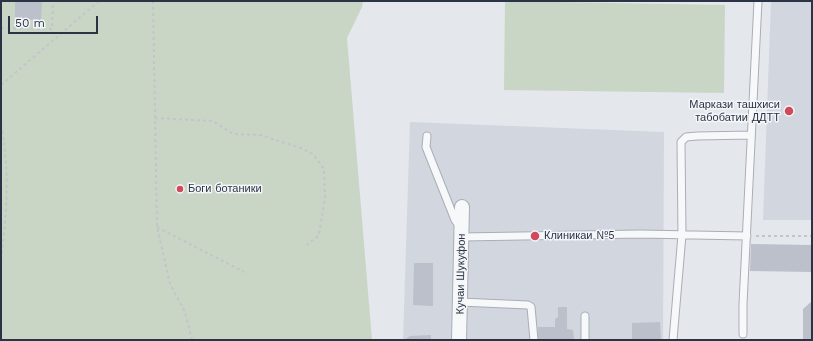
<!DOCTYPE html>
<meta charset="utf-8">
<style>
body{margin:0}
#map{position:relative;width:813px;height:341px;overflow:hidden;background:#e4e7ec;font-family:"Work Sans",sans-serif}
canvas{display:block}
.frame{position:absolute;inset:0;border:2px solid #2b3445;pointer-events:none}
.scale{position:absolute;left:8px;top:16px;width:90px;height:18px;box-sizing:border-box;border:2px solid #2b3445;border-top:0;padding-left:5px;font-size:12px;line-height:14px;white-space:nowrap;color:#2b3445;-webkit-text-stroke:3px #f4f6f9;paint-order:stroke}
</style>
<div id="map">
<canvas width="813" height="341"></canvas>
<div class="frame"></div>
<div class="scale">50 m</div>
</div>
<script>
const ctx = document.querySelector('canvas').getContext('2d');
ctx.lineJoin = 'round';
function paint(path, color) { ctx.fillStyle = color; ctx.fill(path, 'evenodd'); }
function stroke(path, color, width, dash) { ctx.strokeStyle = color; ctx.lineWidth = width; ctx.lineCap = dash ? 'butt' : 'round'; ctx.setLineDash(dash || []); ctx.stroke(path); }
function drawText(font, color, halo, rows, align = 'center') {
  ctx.font = font + ' "Work Sans",sans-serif'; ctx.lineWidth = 3; ctx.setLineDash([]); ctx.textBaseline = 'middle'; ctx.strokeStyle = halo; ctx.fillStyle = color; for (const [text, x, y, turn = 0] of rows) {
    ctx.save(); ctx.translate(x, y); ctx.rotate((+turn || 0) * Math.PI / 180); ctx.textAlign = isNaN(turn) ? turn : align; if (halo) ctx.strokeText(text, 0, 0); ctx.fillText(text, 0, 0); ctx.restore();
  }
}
paint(new Path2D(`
 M 771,1 L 812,1 L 812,220 L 763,220 Z
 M 410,122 L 664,132 L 663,340 L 403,340 Z`), '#d2d6de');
paint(new Path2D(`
 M 1,1 L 363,1 L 362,7 L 347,38 L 372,340 L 1,340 Z
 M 505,1 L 725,5 L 724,93 L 504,90 Z`), '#c9d6c5');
paint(new Path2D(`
 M 15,1 L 42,1 L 41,20 L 15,19 Z
 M 751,244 L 812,245 L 812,272 L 750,271 Z
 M 414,263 L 433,263 L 433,306 L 413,305 Z
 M 812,301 L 812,340 L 803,340 L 803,309 Z
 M 558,307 L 567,307 L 567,329 L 573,330 L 574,340 L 538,340 L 538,327 L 555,327 L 555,319 L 558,317 Z
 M 660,322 L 661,340 L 632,340 L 632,323 Z
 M 431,335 L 431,340 L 404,340 L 410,336 Z`), '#bbc0ca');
const lane = new Path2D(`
 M 427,136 L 426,147 L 455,220 L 460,227
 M 462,237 L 640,234 L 747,236
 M 460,302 L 528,305 L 531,307 L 534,340
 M 585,316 L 585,340
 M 743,334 L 743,304 L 758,1
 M 673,340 L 682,235 L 681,142 L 686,137 L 697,136 L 751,135`);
const street = new Path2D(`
 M 459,340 L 462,207`);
stroke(lane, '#a9aeb7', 9);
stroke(street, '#a9aeb7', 16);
stroke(new Path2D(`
 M 153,1 L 157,227 L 170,284 L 185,312 L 192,340
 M 1,28 L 52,29 L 53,1
 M 1,85 L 99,1
 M 155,118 L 213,121 L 233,134 L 260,135 L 301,148 L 313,154 L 324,169 L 325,198 L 319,235 L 307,245
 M 1,125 C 10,168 7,215 1,258
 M 157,227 L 244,272
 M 756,236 L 812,236`), '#c2c5cb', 2, [3, 3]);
stroke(lane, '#f7f8fa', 7);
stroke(street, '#f7f8fa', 14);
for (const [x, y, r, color] of [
 [789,111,5,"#d1495b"],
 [180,189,4,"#d1495b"],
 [535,236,5,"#d1495b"]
]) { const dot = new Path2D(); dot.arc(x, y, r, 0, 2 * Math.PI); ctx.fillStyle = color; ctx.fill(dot); stroke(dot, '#f4f6f9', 1.5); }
drawText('11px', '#2b3445', '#f4f6f9', [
 ["Маркази ташхиси",780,105,"right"],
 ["табобатии ДДТТ",780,118,"right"],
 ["Боги ботаники",188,189],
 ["Клиникаи №5",544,236]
], 'left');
drawText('11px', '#2b3445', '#f4f6f9', [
 ["Кучаи Шукуфон",461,274,-89]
]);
</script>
